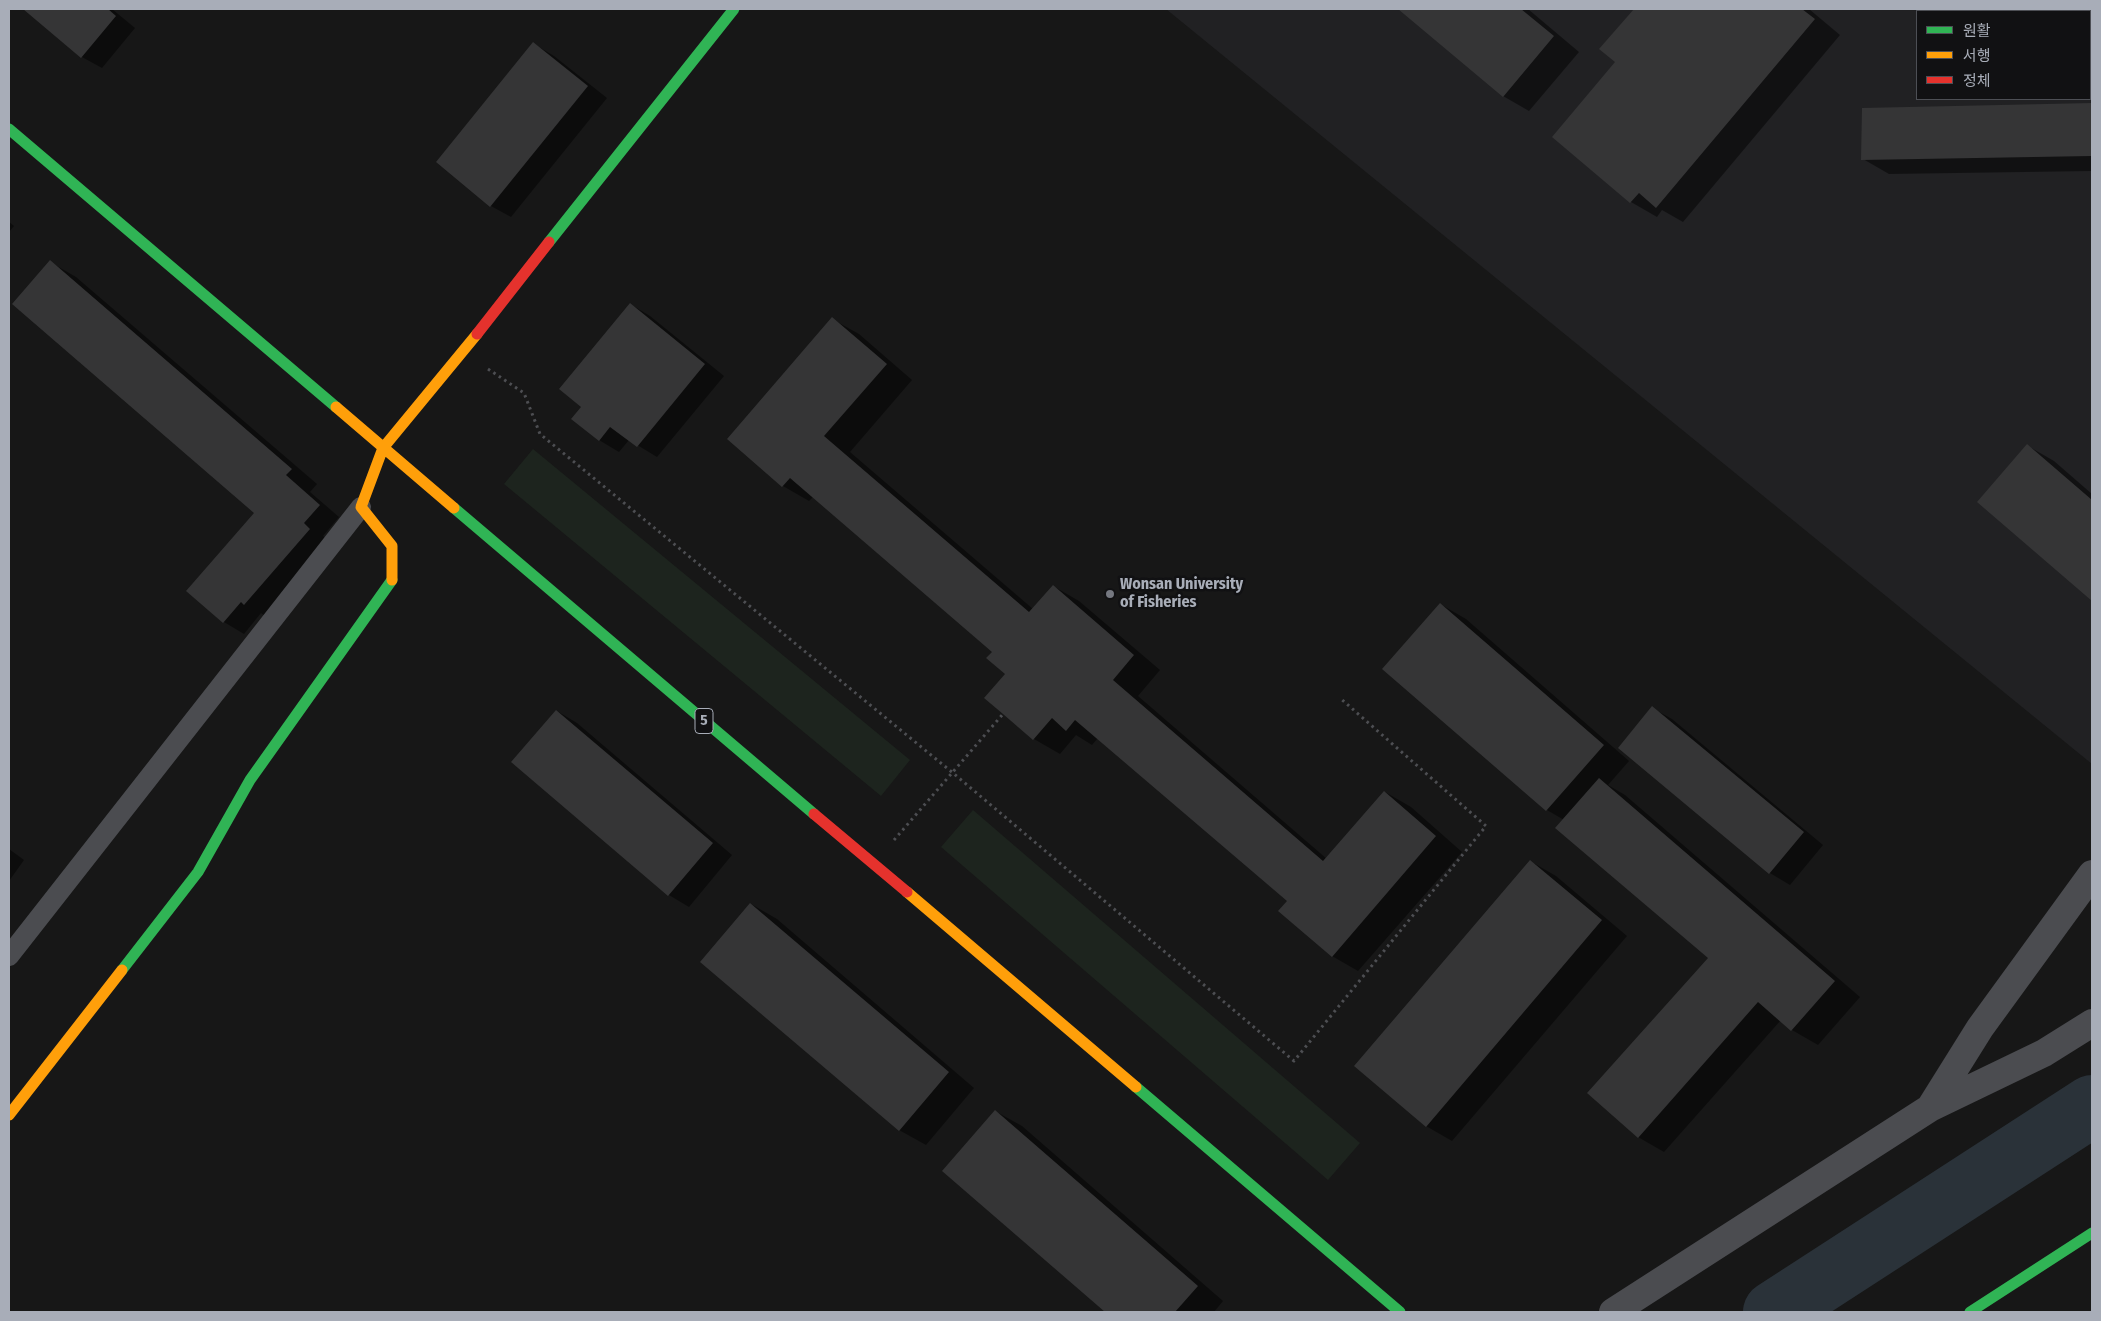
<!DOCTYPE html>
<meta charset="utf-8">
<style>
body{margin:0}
#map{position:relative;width:2101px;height:1321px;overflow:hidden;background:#171717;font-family:"Fira Sans Condensed","Noto Sans KR",sans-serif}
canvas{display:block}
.frame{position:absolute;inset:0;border:10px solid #a8adb8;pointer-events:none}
.legend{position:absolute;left:1916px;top:10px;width:175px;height:90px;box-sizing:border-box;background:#111113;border:1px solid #4d4f55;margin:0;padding:6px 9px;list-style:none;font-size:15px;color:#a8adb8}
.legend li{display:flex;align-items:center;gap:10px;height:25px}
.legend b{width:25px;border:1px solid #4d4f55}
</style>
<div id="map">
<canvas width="2101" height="1321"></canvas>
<div class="frame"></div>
<ul class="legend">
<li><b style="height:6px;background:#30b455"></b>원활</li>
<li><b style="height:6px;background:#ff9f0a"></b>서행</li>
<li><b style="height:6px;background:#e5322d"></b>정체</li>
</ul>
</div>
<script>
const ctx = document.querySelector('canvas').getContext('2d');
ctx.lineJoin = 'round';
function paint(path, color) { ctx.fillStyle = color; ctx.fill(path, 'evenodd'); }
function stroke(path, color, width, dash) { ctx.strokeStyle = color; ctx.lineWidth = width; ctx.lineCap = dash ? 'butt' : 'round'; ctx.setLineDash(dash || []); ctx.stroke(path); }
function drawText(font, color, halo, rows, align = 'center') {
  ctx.font = font + ' "Fira Sans Condensed",sans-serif'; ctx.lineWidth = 5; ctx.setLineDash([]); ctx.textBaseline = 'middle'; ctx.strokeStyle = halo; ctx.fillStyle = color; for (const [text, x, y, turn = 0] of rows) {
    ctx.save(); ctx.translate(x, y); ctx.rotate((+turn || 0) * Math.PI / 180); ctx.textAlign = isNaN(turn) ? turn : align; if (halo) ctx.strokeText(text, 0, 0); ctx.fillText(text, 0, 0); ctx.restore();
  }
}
paint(new Path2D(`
 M 1166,9 L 2092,9 L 2092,764 ZM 1917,11 L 2090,11 L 2090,99 L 1917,99 Z`), '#212123');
paint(new Path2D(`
 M 533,449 L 910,760 L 881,796 L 504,484 Z
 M 973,810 L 1360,1143 L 1328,1180 L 941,847 Z`), '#1d241e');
paint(new Path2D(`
 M 25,9 L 112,9 L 135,28 L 102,68 L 82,57 Z
 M 1400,9 L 1528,9 L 1579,52 L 1529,111 L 1503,96 Z
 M 1635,9 L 1809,9 L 1840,35 L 1683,222 L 1662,210 L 1657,217 L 1631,202 L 1617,62 L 1601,49 Z
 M 534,44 L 554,56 L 607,98 L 511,217 L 491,206 Z
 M 2092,105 L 2092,171 L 1889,174 L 1863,159 L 1863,109 Z
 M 9,222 L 14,226 L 9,232 Z
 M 50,262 L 76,277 L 317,484 L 310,492 L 339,517 L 323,536 L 329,541 L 265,616 L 261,613 L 244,634 L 224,622 L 188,591 L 256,512 Z
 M 630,304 L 650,316 L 724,376 L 657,457 L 629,440 L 619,452 L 599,440 L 583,407 Z
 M 832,319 L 859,334 L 912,380 L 850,452 L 1033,609 L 1053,586 L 1079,601 L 1160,670 L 1138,696 L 1327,859 L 1385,792 L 1411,807 L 1462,852 L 1358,971 L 1332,956 L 1288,901 L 1098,738 L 1092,745 L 1076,735 L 1060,754 L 1034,739 L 986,698 L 1007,674 L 993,652 L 813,497 L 809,501 L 783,486 L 729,439 Z
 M 2028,446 L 2054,461 L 2092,494 L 2092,599 L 1979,502 Z
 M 1440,604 L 1466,619 L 1629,761 L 1608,785 L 1625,795 L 1860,997 L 1818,1045 L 1792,1030 L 1781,1020 L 1664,1152 L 1638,1137 L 1709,958 L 1564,820 L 1547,810 Z
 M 1652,708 L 1672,719 L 1823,845 L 1790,885 L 1770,873 Z
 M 557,711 L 577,723 L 732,855 L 689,907 L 669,895 Z
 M 9,849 L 24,860 L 9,881 Z
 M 1530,861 L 1556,876 L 1627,936 L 1452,1141 L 1426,1126 Z
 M 751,904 L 777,919 L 974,1088 L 926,1145 L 899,1130 Z
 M 995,1111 L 1022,1126 L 1223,1301 L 1214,1312 L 1106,1312 L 943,1171 Z`), '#0007');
stroke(new Path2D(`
 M 1774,1312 L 2092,1106`), '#2a3239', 62);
paint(new Path2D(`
 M 23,9 L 108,9 L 116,16 L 81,58 Z
 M 1398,9 L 1521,9 L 1554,36 L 1503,97 Z
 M 1634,9 L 1802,9 L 1815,19 L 1656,208 L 1639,193 L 1630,203 L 1552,137 L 1615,62 L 1599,49 Z
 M 533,42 L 588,86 L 490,207 L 436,162 Z
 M 2092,103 L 2092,156 L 1861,160 L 1862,108 Z
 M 50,260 L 292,469 L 286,475 L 320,505 L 304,523 L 310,529 L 244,605 L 241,602 L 223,623 L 186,591 L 254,513 L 12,304 Z
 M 630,303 L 705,364 L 637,447 L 610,427 L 599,441 L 571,419 L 581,407 L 559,389 Z
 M 832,317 L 887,364 L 824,436 L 1029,612 L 1053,585 L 1134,655 L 1113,680 L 1323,861 L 1384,791 L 1436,836 L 1332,957 L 1278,911 L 1287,901 L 1075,720 L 1066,731 L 1052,718 L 1033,740 L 1003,714 L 984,698 L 1005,674 L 986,658 L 992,652 L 790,478 L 782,487 L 727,439 Z
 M 2027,444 L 2092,500 L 2092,601 L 1977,502 Z
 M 1440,603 L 1604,745 L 1546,811 L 1382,669 Z
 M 1652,706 L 1804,832 L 1769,874 L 1618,748 Z
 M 556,710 L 713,843 L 668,896 L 511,762 Z
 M 1599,778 L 1835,981 L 1791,1031 L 1758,1002 L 1638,1138 L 1587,1093 L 1708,958 L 1555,828 Z
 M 1530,860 L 1602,920 L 1426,1127 L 1354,1066 Z
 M 750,903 L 949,1072 L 899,1131 L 700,962 Z
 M 995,1110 L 1198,1286 L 1175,1312 L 1105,1312 L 942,1171 Z`), '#353536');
stroke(new Path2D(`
 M 488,369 L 524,393 L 540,434 L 953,773 L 1294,1061 L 1486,826 L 1340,698
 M 894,840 L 1003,714`), '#4d4e52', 3, [2.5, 4]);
stroke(new Path2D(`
 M 9,956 L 361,507`), '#4b4c50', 20);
stroke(new Path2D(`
 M 1930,1108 L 1980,1028 L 2092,874
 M 1613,1312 L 1930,1108 L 2044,1053 L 2092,1023`), '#4b4c50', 28);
stroke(new Path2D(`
 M 9,129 L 336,407
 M 549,242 L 734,9
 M 454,508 L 814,814
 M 122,970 L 198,872 L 250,780 L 392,580
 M 1136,1087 L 1400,1312
 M 1970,1312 L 2092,1233`), '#30b455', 11);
stroke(new Path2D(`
 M 336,407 L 454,508
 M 392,580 L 392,546 L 361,507 L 383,448 L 477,334
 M 907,892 L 1136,1087
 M 9,1115 L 122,970`), '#ff9f0a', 11);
stroke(new Path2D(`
 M 477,334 L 549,242
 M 814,814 L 907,892`), '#e5322d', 11);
const rail = new Path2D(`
 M 2081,9 L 2092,11`);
stroke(rail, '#4b4c4f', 5.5);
stroke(rail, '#111113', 4, [11]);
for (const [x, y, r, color] of [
 [1110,594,5,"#757880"]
]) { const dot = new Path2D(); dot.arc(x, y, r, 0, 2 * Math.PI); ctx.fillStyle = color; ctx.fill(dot); stroke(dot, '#111113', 2); }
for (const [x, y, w] of [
 [704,721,18]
]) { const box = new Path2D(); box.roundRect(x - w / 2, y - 12.5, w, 25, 4); ctx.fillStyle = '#111113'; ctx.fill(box); stroke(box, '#a8adb8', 1); }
drawText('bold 15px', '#a8adb8', null, [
 ["5",704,721]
]);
drawText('bold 16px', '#a8adb8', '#111113', [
 ["Wonsan University",1120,585],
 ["of Fisheries",1120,603]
], 'left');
</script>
